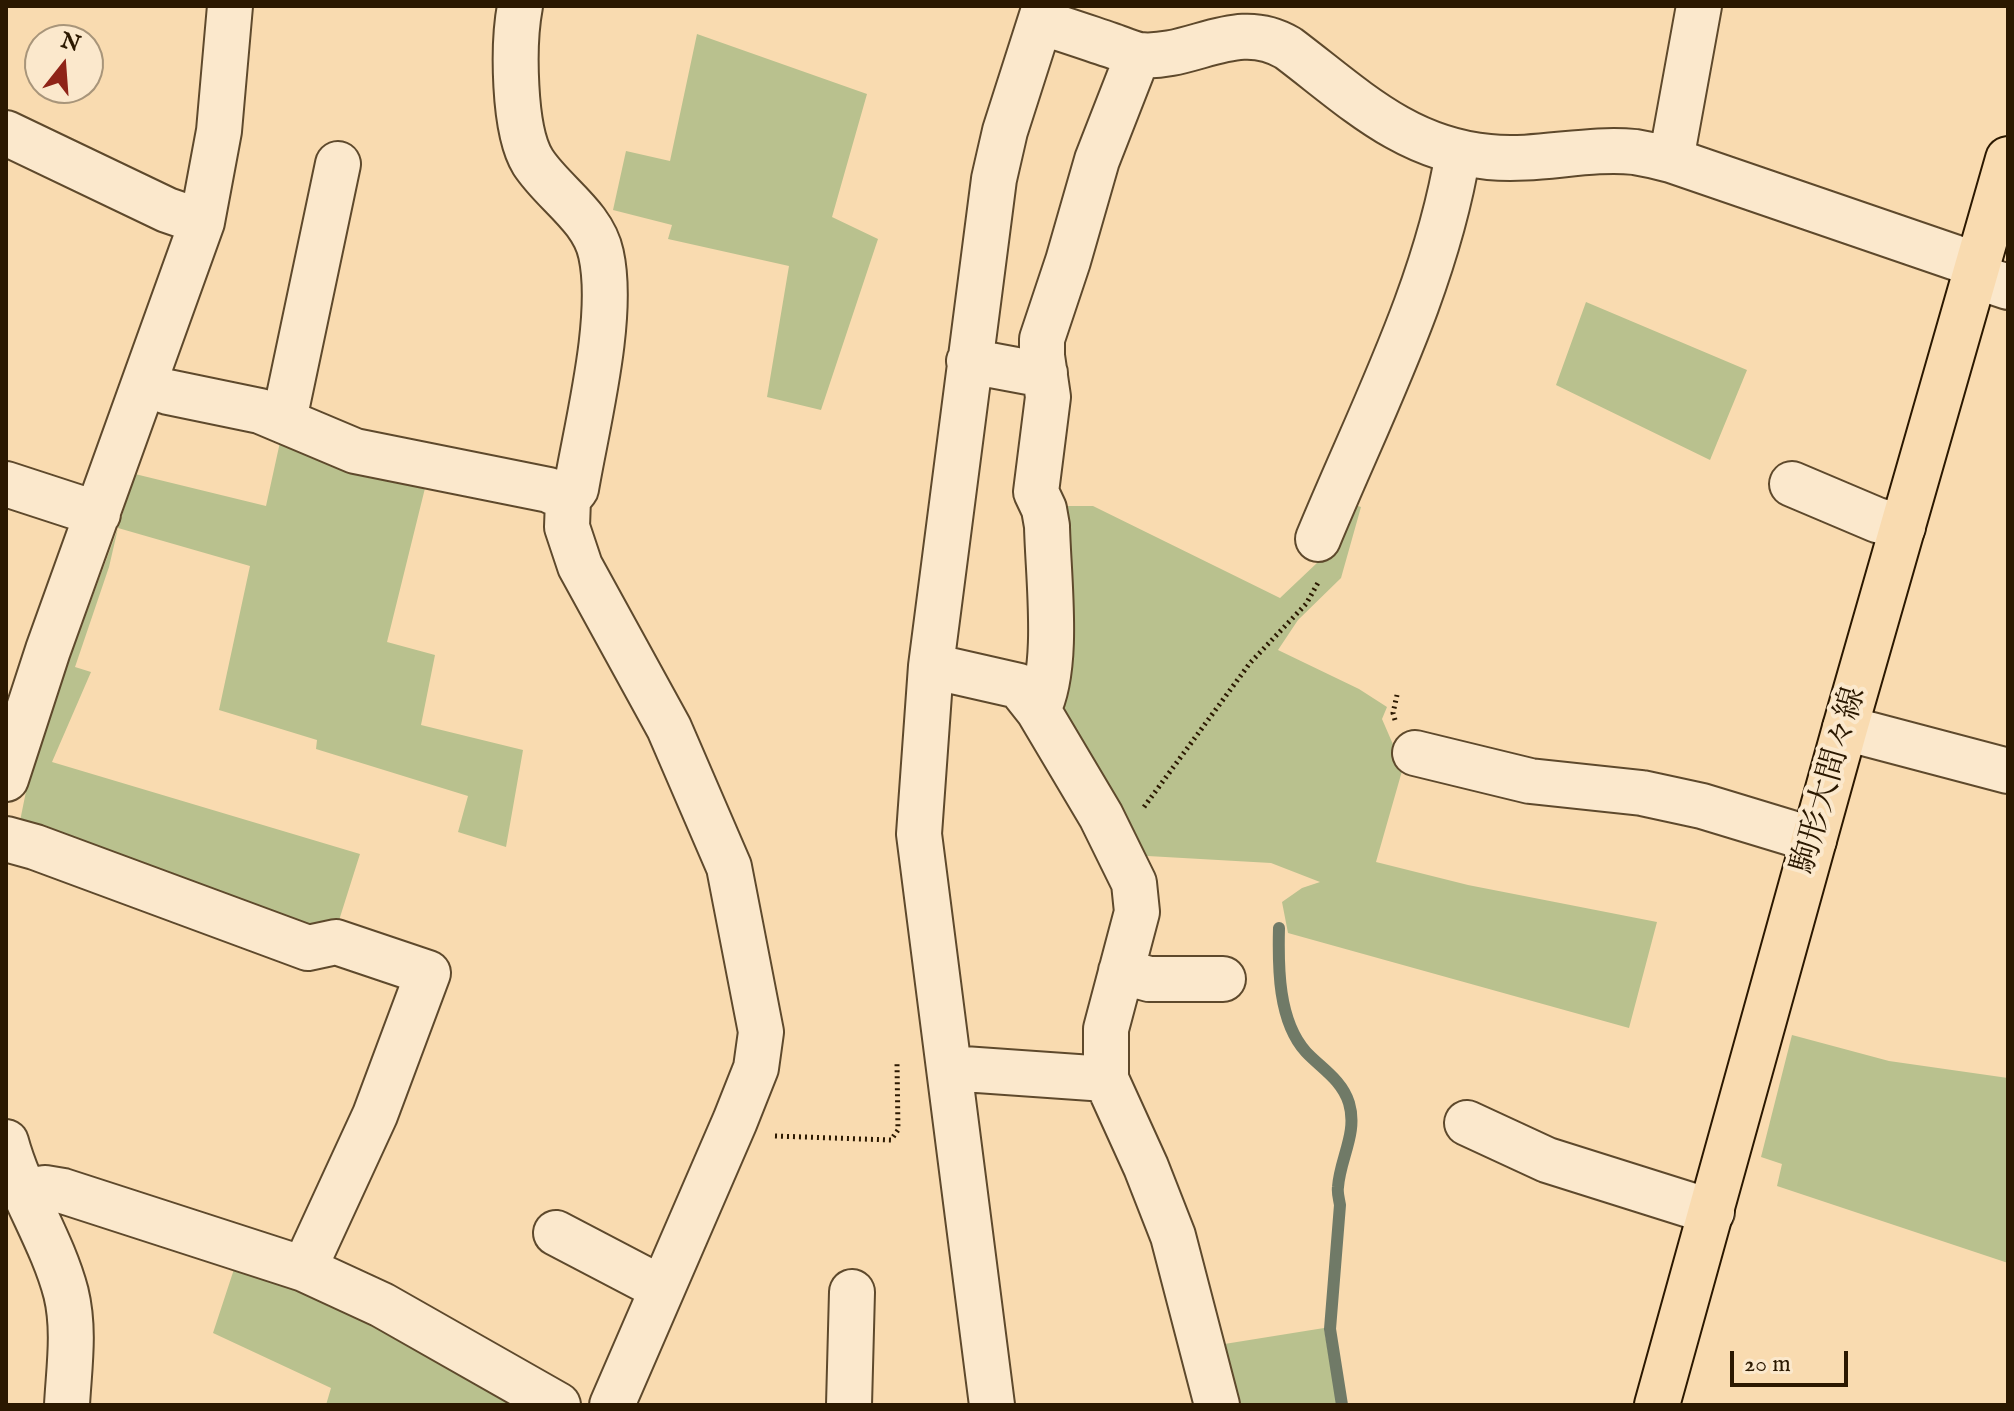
<!DOCTYPE html>
<meta charset="utf-8">
<style>
body{margin:0}
#map{position:relative;width:2014px;height:1411px;overflow:hidden;background:#f9dbb0;font-family:"IM FELL English",serif}
canvas{display:block}
.frame{position:absolute;inset:0;border:8px solid #2b1800;pointer-events:none}
.north{position:absolute;left:24px;top:24px;width:80px;height:80px;box-sizing:border-box;background:#fbe8cc;border:2px solid #a8957a;border-radius:50%;rotate:17deg;font-size:22px;font-weight:700;line-height:32px;text-align:center;color:#2b1800}
.north::after{content:'';display:block;margin:auto;width:28px;height:36px;background:#8f2418;clip-path:polygon(50% 0,100% 100%,50% 72%,0 100%)}
.scale{position:absolute;left:1730px;top:1351px;width:118px;height:36px;box-sizing:border-box;border:4px solid #2b1800;border-top:0;padding-left:10px;font-size:24px;line-height:28px;white-space:nowrap;color:#2b1800;-webkit-text-stroke:6px #fbe8cc;paint-order:stroke}
</style>
<div id="map">
<canvas width="2014" height="1411"></canvas>
<div class="frame"></div>
<div class="north">N</div>
<div class="scale">20 m</div>
</div>
<script>
const ctx = document.querySelector('canvas').getContext('2d');
ctx.lineJoin = 'round';
function paint(path, color) { ctx.fillStyle = color; ctx.fill(path, 'evenodd'); }
function stroke(path, color, width, dash) { ctx.strokeStyle = color; ctx.lineWidth = width; ctx.lineCap = dash ? 'butt' : 'round'; ctx.setLineDash(dash || []); ctx.stroke(path); }
function drawText(font, color, halo, rows, align = 'center') {
  ctx.font = font + ' "IM FELL English","Noto Serif JP",serif'; ctx.lineWidth = 8; ctx.setLineDash([]); ctx.textBaseline = 'middle'; ctx.strokeStyle = halo; ctx.fillStyle = color; for (const [text, x, y, turn = 0] of rows) {
    ctx.save(); ctx.translate(x, y); ctx.rotate((+turn || 0) * Math.PI / 180); ctx.textAlign = isNaN(turn) ? turn : align; if (halo) ctx.strokeText(text, 0, 0); ctx.fillText(text, 0, 0); ctx.restore();
  }
}
paint(new Path2D(`
 M 697,34 L 867,94 L 832,217 L 878,239 L 821,410 L 767,397 L 789,266 L 668,239 L 672,225 L 613,210 L 626,151 L 670,161 Z
 M 1586,302 L 1747,370 L 1710,460 L 1556,385 Z
 M 282,433 L 428,476 L 387,642 L 435,655 L 421,725 L 523,750 L 506,847 L 458,832 L 468,796 L 316,749 L 317,740 L 219,710 L 250,566 L 118,528 L 109,567 L 75,667 L 91,672 L 52,762 L 360,854 L 335,933 L 20,821 L 33,757 L 118,528 L 135,474 L 266,506 Z
 M 1346,502 L 1361,507 L 1341,578 L 1298,620 L 1278,650 L 1359,689 L 1387,707 L 1382,719 L 1395,749 L 1406,757 L 1376,862 L 1468,885 L 1657,922 L 1629,1028 L 1288,933 L 1282,902 L 1302,888 L 1320,882 L 1271,863 L 1130,855 L 1054,721 L 1052,506 L 1093,506 L 1280,598 L 1318,562 Z
 M 1792,1035 L 1889,1061 L 2008,1078 L 2008,1263 L 1777,1186 L 1782,1164 L 1761,1157 Z
 M 237,1260 L 300,1282 L 538,1405 L 326,1405 L 331,1388 L 213,1333 Z
 M 1324,1328 L 1337,1405 L 1229,1405 L 1212,1346 Z`), '#b9c18e');
stroke(new Path2D(`
 M 1279,928 C 1278,967 1278,1021 1306,1052 C 1321,1068 1342,1080 1349,1103 C 1358,1133 1340,1158 1338,1187 C 1337,1192 1339,1199 1340,1205 L 1330,1329 L 1342,1405`), '#707a67', 12);
const minor = new Path2D(`
 M 520,6 C 513,43 513,130 533,162 C 553,193 593,216 601,254 C 615,317 587,424 576,489 L 568,499
 M 1040,22 C 1063,29 1086,37 1110,45 C 1119,48 1130,53 1139,55 C 1193,60 1236,17 1288,48 C 1353,97 1404,149 1489,157 C 1537,162 1587,147 1635,152 C 1647,154 1660,157 1671,160 L 1977,265
 M 6,133 L 167,210 L 202,222
 M 1671,160 L 1699,6
 M 1975,276 L 2008,287
 M 969,361 L 1033,373 L 1045,373
 M 144,384 L 168,392 L 260,411 L 355,451 L 549,490 L 568,499 L 567,527 L 580,566 L 669,728 L 729,867 L 761,1032 L 756,1068 L 735,1121 L 612,1405
 M 284,420 L 338,164
 M 6,484 L 98,514
 M 1792,484 L 1877,520 L 1903,527
 M 1318,539 C 1370,413 1436,288 1458,153
 M 931,666 L 1019,686 L 1038,710 L 1101,816 L 1134,883 L 1137,912 L 1106,1029 L 1106,1079 L 1146,1167 L 1173,1236 L 1217,1405
 M 1038,710 C 1060,667 1048,576 1047,526 L 1044,509 L 1036,492 L 1048,397 L 1042,356 L 1042,339 L 1068,261 L 1097,160 L 1138,55
 M 1845,728 L 2008,771
 M 1415,753 L 1530,781 L 1642,793 L 1702,806 L 1814,840
 M 6,779 L 48,650 L 202,222 L 219,131 L 230,6
 M 6,839 L 35,847 L 308,948 L 336,942 L 428,973 L 375,1115 L 304,1269
 M 1121,971 L 1149,979 L 1223,979
 M 949,1068 L 1106,1079
 M 1467,1123 L 1547,1160 L 1712,1212
 M 6,1142 C 20,1194 52,1240 66,1293 C 75,1330 69,1368 67,1405
 M 25,1191 L 45,1188 L 63,1191 L 304,1269 L 382,1305 L 558,1405
 M 556,1233 L 661,1288
 M 849,1405 L 852,1292
 M 992,1405 L 919,834 L 931,666 L 994,179 L 1005,131 L 1045,6`);
const major = new Path2D(`
 M 1657,1405 L 1845,728 L 2008,159`);
stroke(minor, '#5e492c', 48);
stroke(major, '#2b1800', 48);
stroke(new Path2D(`
 M 1395,720 L 1393,713 L 1397,695
 M 1144,807 L 1250,663 L 1306,604 L 1319,581
 M 775,1136 L 891,1140 L 898,1130 L 897,1063`), '#2b1800', 5, [2, 4]);
stroke(minor, '#fbe8cc', 44);
stroke(major, '#f9dbb0', 44);
drawText('32px', '#2b1800', '#fbe8cc', [
 ["駒形大間々線",1831,781,-74]
]);
</script>
